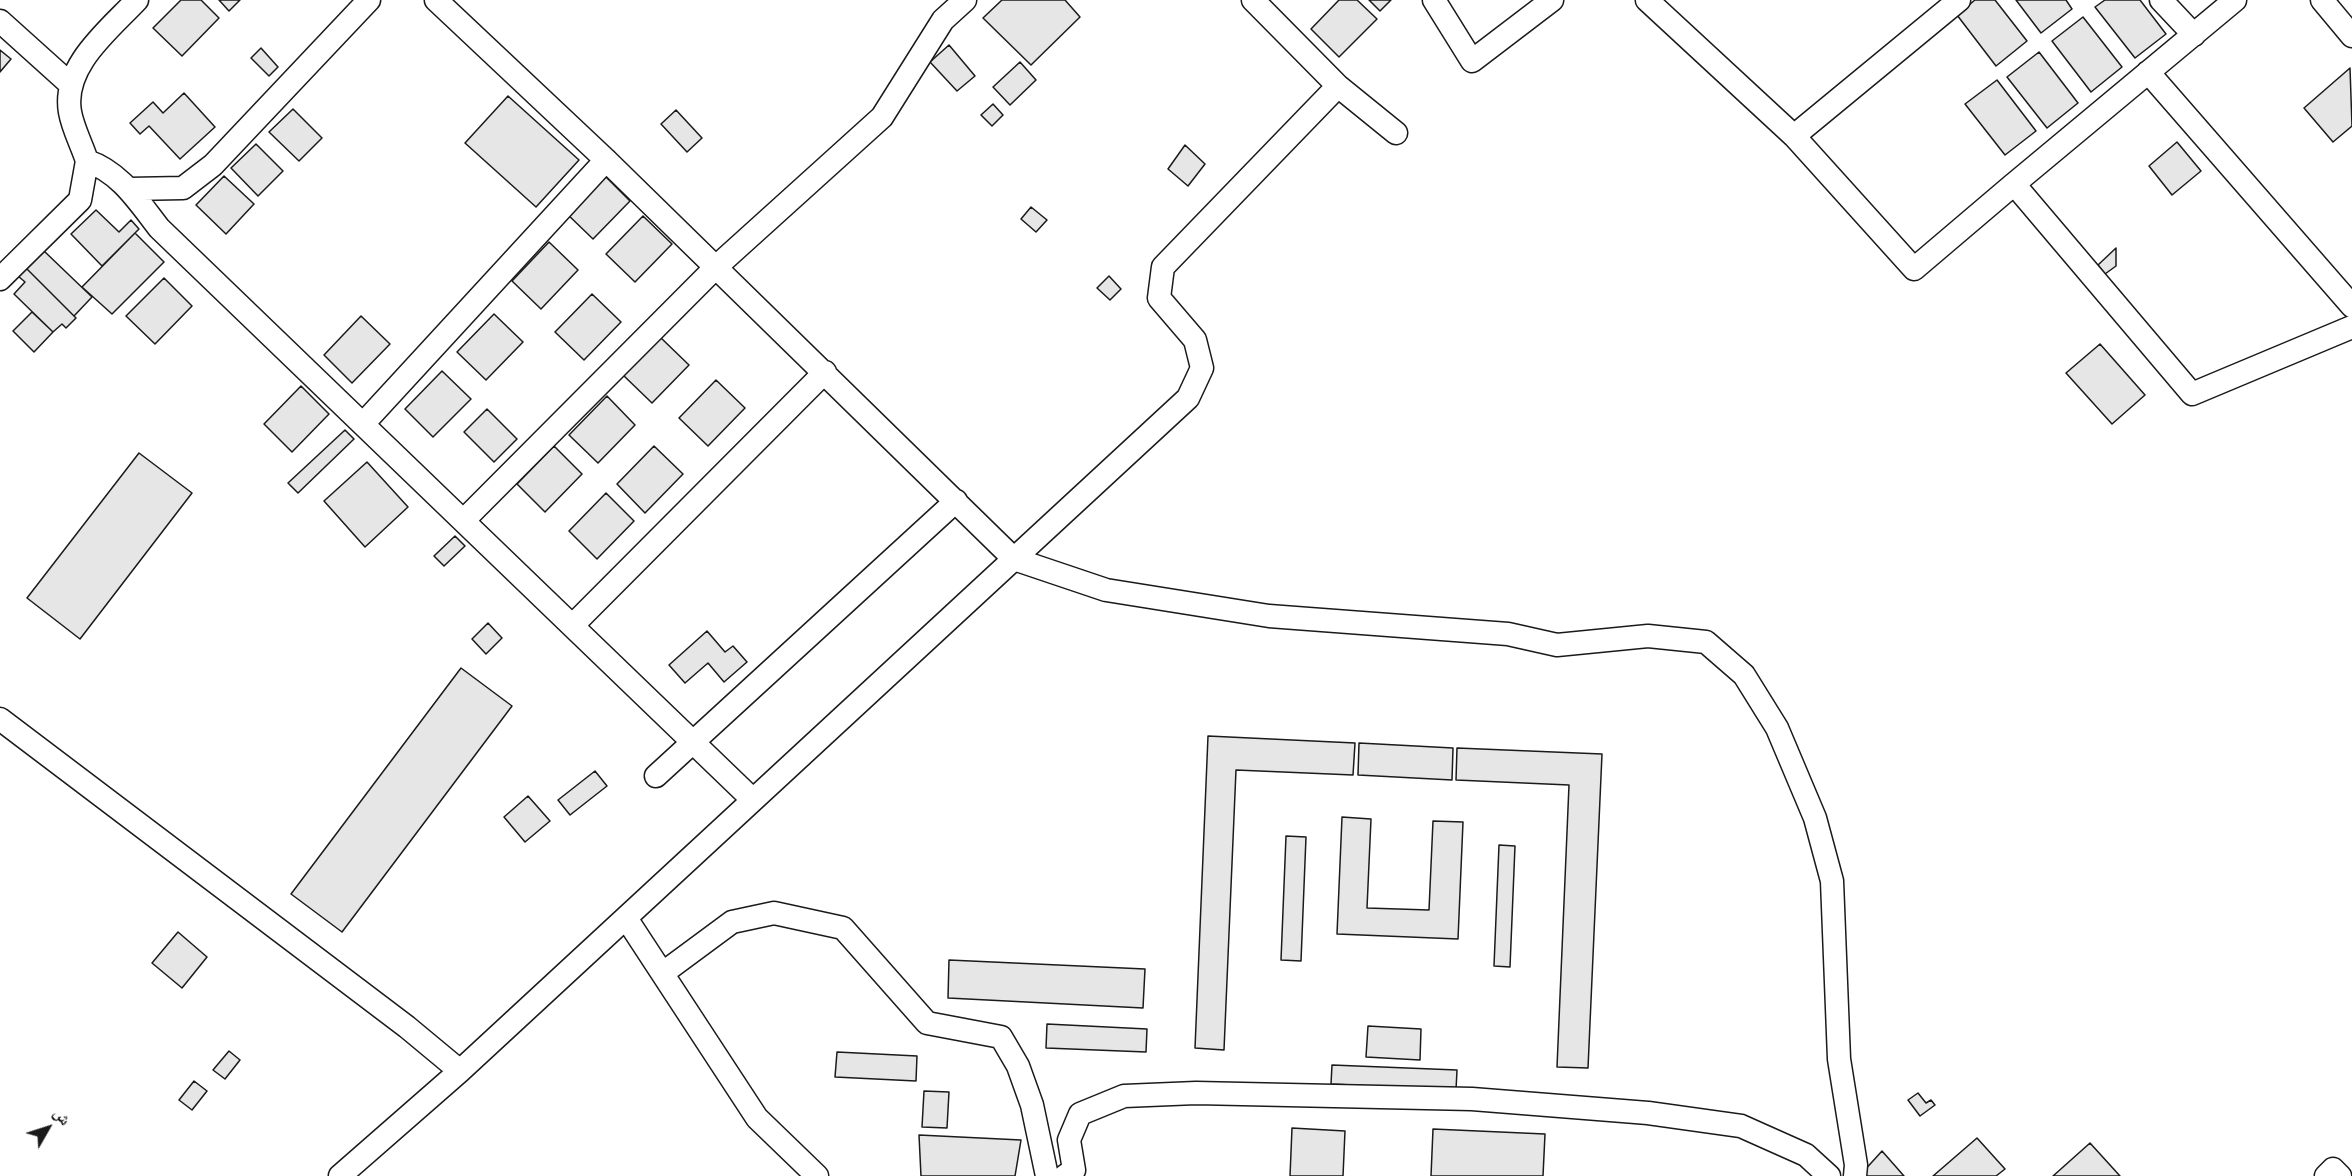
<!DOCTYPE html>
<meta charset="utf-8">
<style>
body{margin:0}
#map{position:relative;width:2352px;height:1176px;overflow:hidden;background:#fff;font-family:Figtree,"Noto Naskh Arabic",sans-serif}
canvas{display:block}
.north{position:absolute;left:18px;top:1098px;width:60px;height:60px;-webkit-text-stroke:4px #fff;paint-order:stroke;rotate:51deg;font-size:16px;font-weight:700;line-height:24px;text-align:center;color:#1a1a1a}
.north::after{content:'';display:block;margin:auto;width:21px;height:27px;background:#1a1a1a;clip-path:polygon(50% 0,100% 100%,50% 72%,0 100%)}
</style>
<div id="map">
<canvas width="2352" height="1176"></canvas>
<div class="north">ش</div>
</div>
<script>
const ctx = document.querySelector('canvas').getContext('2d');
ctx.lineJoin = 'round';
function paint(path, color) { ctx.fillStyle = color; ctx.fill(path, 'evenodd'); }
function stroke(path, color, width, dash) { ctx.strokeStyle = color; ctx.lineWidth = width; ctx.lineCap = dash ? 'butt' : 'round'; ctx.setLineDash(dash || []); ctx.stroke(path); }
const building = new Path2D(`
 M 181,0 L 201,0 L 219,18 L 182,56 L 153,28 Z
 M 219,0 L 240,0 L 229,11 Z
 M 1002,0 L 1065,0 L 1080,17 L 1031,65 L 983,18 Z
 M 1339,0 L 1357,0 L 1377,19 L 1339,57 L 1311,29 Z
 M 1369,0 L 1391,0 L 1380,11 Z
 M 1975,0 L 1995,0 L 2027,41 L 1996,66 L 1957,15 Z
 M 2016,0 L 2066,0 L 2072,9 L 2041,33 Z
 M 2105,0 L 2140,0 L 2166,34 L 2135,58 L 2095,7 Z
 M 2083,17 L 2122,67 L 2091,92 L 2052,41 Z
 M 949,45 L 975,76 L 957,91 L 930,62 Z
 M 261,48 L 278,67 L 269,76 L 251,58 Z
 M 0,50 L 11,59 L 0,72 Z
 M 2039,52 L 2078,103 L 2047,128 L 2007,77 Z
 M 1020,62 L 1036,80 L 1010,105 L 993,87 Z
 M 2350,68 L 2352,126 L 2333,142 L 2304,108 Z
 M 1997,80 L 2036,131 L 2005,155 L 1965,104 Z
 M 184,93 L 215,127 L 180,159 L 149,126 L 140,134 L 130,123 L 153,102 L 163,113 Z
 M 508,96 L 579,160 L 536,207 L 465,143 Z
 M 993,104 L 1003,115 L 992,126 L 981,115 Z
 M 293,109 L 322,138 L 299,161 L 269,132 Z
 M 676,110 L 702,138 L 687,152 L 661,124 Z
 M 2177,142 L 2201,171 L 2172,195 L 2149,166 Z
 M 256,144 L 283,171 L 258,196 L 231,168 Z
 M 1185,145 L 1205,164 L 1188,186 L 1168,169 Z
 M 602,173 L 630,201 L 593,239 L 564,211 Z
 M 224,176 L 254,204 L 226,234 L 196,205 Z
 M 1031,207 L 1047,220 L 1036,232 L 1021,219 Z
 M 96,210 L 119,232 L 131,220 L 139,229 L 102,266 L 71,234 Z
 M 643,216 L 672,244 L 635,282 L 606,254 Z
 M 135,233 L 164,262 L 112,314 L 82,287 Z
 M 549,242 L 578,270 L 541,309 L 512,281 Z
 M 2116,248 L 2116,266 L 2105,274 L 2098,265 Z
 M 44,251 L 92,297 L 74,316 L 26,268 Z
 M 26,268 L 76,318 L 66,328 L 62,324 L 53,332 L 14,294 L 25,282 L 18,276 Z
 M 1109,276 L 1121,289 L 1110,300 L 1097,288 Z
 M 164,278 L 192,306 L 155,344 L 126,316 Z
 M 592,294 L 621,322 L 584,360 L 555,332 Z
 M 32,312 L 53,332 L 34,352 L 13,331 Z
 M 494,314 L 523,342 L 486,380 L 457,352 Z
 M 361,316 L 390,344 L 352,383 L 324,355 Z
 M 660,337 L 689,365 L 652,403 L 623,375 Z
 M 2100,344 L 2145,395 L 2112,424 L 2066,373 Z
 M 442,371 L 471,399 L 433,437 L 405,409 Z
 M 716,380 L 745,408 L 708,446 L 679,418 Z
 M 301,386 L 329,414 L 292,452 L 264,424 Z
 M 607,396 L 635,425 L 598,463 L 569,435 Z
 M 487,409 L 517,439 L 494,462 L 464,432 Z
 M 345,430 L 354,439 L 298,493 L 288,483 Z
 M 554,446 L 582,474 L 545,512 L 517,484 Z
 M 654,446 L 683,474 L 645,513 L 617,484 Z
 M 139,453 L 192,493 L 80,639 L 27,598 Z
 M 367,462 L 408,507 L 365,547 L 324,501 Z
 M 606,493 L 634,521 L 597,559 L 569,531 Z
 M 455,536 L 465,546 L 444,566 L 434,556 Z
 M 488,623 L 502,638 L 486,654 L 472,639 Z
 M 707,631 L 725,652 L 733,646 L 747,662 L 724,682 L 708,663 L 685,683 L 669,665 Z
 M 461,668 L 512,706 L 342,932 L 291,894 Z
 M 1208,736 L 1355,743 L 1353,775 L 1236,770 L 1224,1050 L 1195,1048 Z
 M 1359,743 L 1453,748 L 1452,780 L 1358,775 Z
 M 1457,748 L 1602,754 L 1588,1068 L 1557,1067 L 1569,785 L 1456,780 Z
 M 595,771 L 607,786 L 570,815 L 558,800 Z
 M 528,796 L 550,821 L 525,842 L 504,817 Z
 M 1342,817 L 1371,819 L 1367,908 L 1429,910 L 1433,821 L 1463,822 L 1458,939 L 1337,934 Z
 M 1286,836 L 1306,837 L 1301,961 L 1281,960 Z
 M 1499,845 L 1515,846 L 1510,967 L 1494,966 Z
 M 178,932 L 207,957 L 182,988 L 152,963 Z
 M 949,960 L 1145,969 L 1143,1008 L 948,998 Z
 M 1047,1024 L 1147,1029 L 1146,1052 L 1046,1048 Z
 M 1368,1026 L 1421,1029 L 1420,1060 L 1366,1057 Z
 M 229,1051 L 240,1060 L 225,1079 L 213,1070 Z
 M 837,1052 L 917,1056 L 916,1081 L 835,1077 Z
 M 1332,1065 L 1457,1070 L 1456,1090 L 1331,1084 Z
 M 194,1081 L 207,1091 L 192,1110 L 179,1100 Z
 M 924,1091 L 949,1092 L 947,1128 L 922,1127 Z
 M 1918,1093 L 1926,1103 L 1931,1100 L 1935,1105 L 1920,1116 L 1908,1100 Z
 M 1292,1128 L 1345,1131 L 1343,1176 L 1290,1176 Z
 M 1433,1129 L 1545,1134 L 1543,1176 L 1431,1176 Z
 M 919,1135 L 1021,1140 L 1015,1176 L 921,1176 Z
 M 1977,1138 L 2005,1169 L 1996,1176 L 1933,1176 Z
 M 2090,1143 L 2120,1176 L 2053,1176 Z
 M 1882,1151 L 1904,1176 L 1865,1176 L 1862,1173 Z`);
paint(building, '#e6e6e6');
stroke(building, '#1a1a1a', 1.5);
const minor = new Path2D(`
 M 137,0 C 109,30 62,66 70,112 C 73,129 82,145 87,161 C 120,172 138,201 159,228 L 753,800
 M 436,0 L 606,160 L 1014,559 L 1106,590 L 1269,616 L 1508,634 L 1557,645 L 1648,636 L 1706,642 L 1744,675 L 1777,728 L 1815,818 L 1832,881 L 1839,1059 L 1856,1165 L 1855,1176
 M 1253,0 L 1338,86 L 1396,133
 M 1434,0 L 1472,61 L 1552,0
 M 1647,0 L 1794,136 L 1914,269 L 2014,184 L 2192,394 L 2352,327
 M 2161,0 L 2194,35
 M 2322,0 L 2352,36
 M 0,21 L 70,84
 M 2148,72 L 2352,306
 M 1794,136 L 1959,0
 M 2014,184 L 2235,0
 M 129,189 L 183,188 L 213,165 L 369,0
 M 0,279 L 80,200 L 87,161
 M 363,424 L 606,160
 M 464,520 L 716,267 L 882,117 L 943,20 L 965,0
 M 573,625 L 825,372
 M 0,719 L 407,1027 L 460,1071
 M 656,776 L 956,501
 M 626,918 L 757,1118 L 817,1176
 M 663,973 L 732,922 L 774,913 L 843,928 L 927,1023 L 1001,1037 L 1018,1066 L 1032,1105 L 1047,1176
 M 340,1176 L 460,1071 L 1188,398 L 1202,368 L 1195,340 L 1159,298 L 1163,267 L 1338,86
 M 1065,1176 L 1074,1170 L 1069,1140 L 1080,1114 L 1124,1096 L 1196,1093 L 1472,1099 L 1648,1113 L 1741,1126 L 1806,1155 L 1829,1176
 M 2326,1176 L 2333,1169 L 2340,1176`);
stroke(minor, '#1a1a1a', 25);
stroke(minor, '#fff', 22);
</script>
